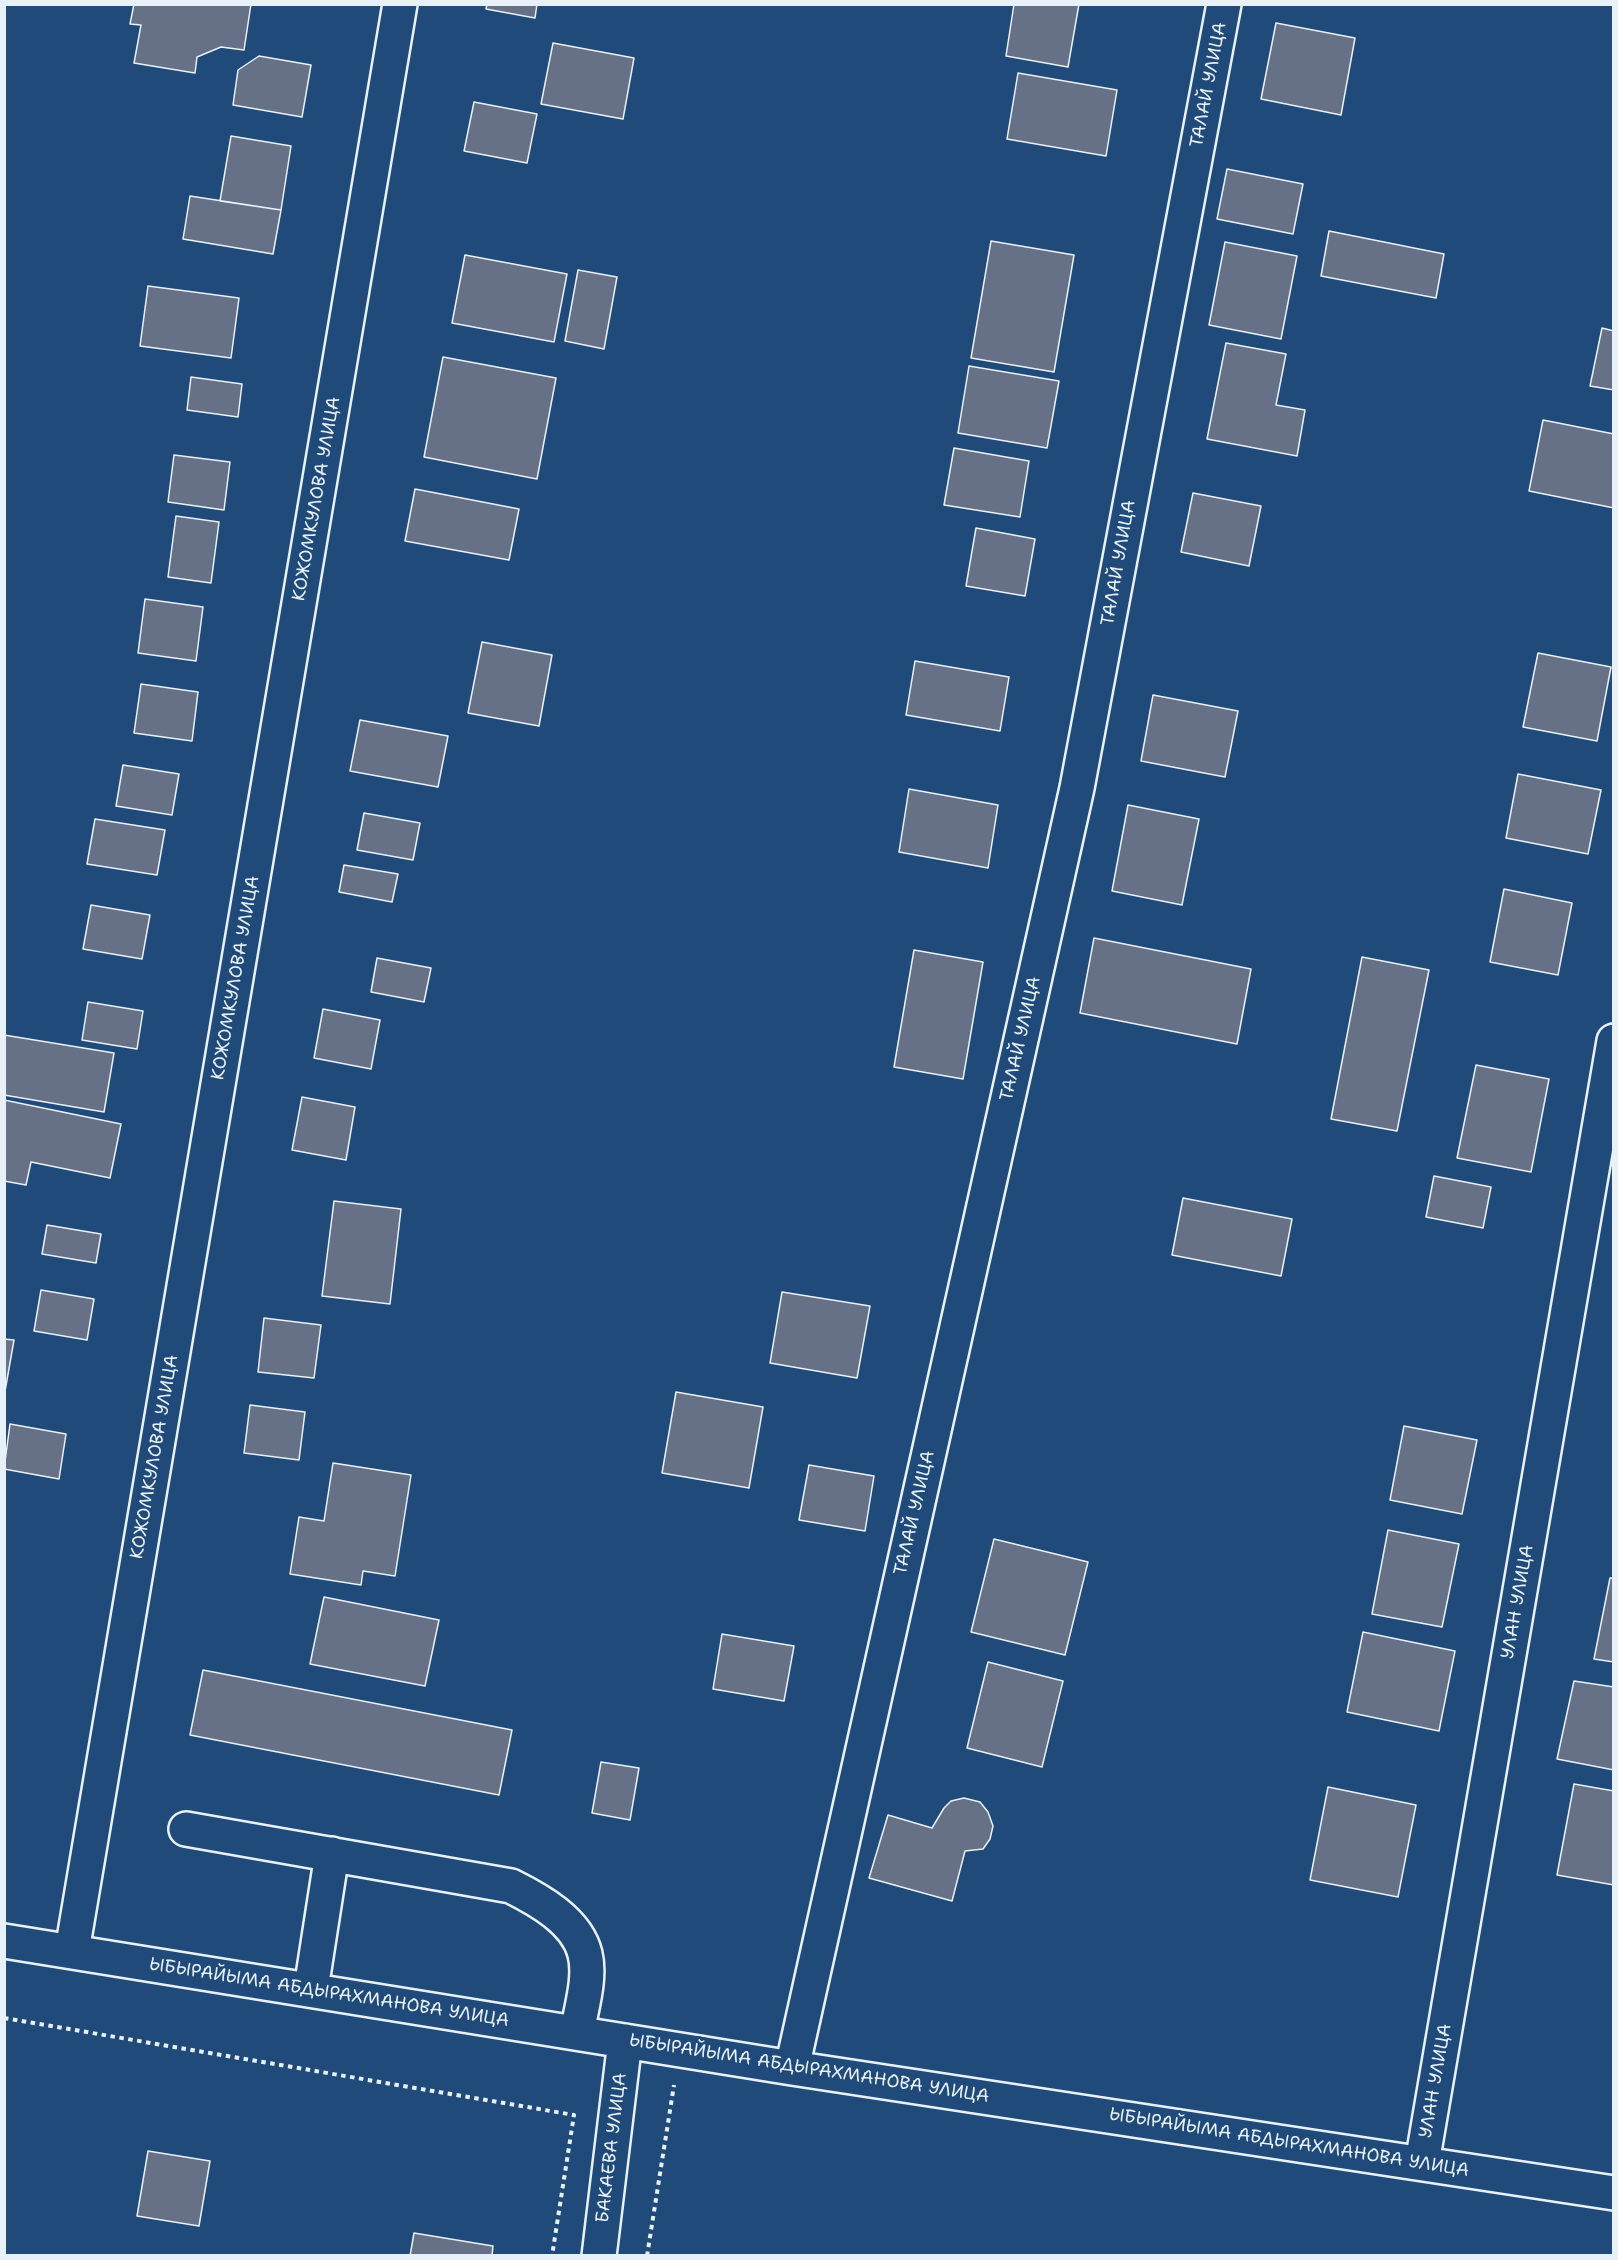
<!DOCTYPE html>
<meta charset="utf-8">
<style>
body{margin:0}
#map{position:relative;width:1618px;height:2260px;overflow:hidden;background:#1f4a7a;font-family:"Shantell Sans",sans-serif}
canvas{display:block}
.frame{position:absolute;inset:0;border:6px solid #e8f1f8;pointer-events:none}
</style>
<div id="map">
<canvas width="1618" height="2260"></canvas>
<div class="frame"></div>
</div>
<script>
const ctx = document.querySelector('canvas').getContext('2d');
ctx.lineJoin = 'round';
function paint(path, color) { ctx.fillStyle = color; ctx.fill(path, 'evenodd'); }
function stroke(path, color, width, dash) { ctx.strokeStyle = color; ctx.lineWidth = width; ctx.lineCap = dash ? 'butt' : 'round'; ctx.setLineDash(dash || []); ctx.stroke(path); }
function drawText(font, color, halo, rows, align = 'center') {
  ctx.font = font + ' "Shantell Sans",sans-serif'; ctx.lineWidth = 6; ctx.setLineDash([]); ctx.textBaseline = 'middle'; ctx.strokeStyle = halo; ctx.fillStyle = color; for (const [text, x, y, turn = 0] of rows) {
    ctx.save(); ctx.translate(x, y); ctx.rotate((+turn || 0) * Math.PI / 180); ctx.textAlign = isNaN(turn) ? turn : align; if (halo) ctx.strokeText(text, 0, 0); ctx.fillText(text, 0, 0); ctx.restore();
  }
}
const building = new Path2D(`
 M 134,4 L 251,4 L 244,50 L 221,47 L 197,57 L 195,73 L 134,63 L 141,25 L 130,24 Z
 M 487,4 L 537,4 L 535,18 L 486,9 Z
 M 1014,4 L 1079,4 L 1068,67 L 1006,56 Z
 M 1276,23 L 1355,38 L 1341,115 L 1261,99 Z
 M 553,43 L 634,58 L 623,119 L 541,104 Z
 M 259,56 L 311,65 L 302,117 L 233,105 L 238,70 Z
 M 1018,73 L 1117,90 L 1106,156 L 1007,139 Z
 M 474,102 L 537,114 L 527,163 L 464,151 Z
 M 231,136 L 291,146 L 281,210 L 220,201 Z
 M 1227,169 L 1303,184 L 1293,234 L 1217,219 Z
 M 190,196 L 281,210 L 273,254 L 183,239 Z
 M 1329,231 L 1444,254 L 1436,298 L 1321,276 Z
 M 991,241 L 1074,255 L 1054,372 L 971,358 Z
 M 1225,242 L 1297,256 L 1281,339 L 1209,325 Z
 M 465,255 L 567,274 L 554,342 L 452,323 Z
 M 578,270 L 617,277 L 604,349 L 565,341 Z
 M 148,286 L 239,298 L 231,358 L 140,346 Z
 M 1602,328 L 1614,331 L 1614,390 L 1590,386 Z
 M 1226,343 L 1286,354 L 1276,405 L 1305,410 L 1297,456 L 1207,439 Z
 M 443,357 L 556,378 L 537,479 L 424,457 Z
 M 969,366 L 1059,381 L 1047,448 L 958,433 Z
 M 191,377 L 242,384 L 238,417 L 187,410 Z
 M 1543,420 L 1614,434 L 1614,508 L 1529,491 Z
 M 954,448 L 1029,461 L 1020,517 L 944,505 Z
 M 174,455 L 230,462 L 224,510 L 168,502 Z
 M 415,489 L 519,509 L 509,560 L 405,541 Z
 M 1193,493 L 1261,506 L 1249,566 L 1181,552 Z
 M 176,516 L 219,522 L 211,583 L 168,577 Z
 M 976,528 L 1035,539 L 1025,596 L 966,586 Z
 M 145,599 L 203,607 L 196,661 L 138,653 Z
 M 482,642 L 552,655 L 539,726 L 468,713 Z
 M 1538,653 L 1611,667 L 1597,741 L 1523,727 Z
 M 915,661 L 1009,677 L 1000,731 L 906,715 Z
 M 141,684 L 198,692 L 192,741 L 134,733 Z
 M 1153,695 L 1238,711 L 1225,777 L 1141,761 Z
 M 360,720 L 448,736 L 438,787 L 350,771 Z
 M 123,765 L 179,774 L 172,815 L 116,806 Z
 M 1518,774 L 1601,790 L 1588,854 L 1506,838 Z
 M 909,789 L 998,805 L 988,868 L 899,852 Z
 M 1128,805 L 1199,819 L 1182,905 L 1112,891 Z
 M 364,813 L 420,823 L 413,860 L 357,850 Z
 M 95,819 L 165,830 L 157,875 L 87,864 Z
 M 344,865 L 398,874 L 392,902 L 339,892 Z
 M 1504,889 L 1572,903 L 1558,975 L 1490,962 Z
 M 91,905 L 150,915 L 142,959 L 83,949 Z
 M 1094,938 L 1251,969 L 1237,1044 L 1080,1013 Z
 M 914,950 L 983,962 L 963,1079 L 894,1067 Z
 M 1362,957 L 1429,970 L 1397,1131 L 1331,1119 Z
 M 377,958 L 431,968 L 424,1002 L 371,992 Z
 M 88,1002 L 143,1011 L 137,1049 L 82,1040 Z
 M 323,1009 L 380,1020 L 371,1069 L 314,1058 Z
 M 4,1035 L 114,1053 L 104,1112 L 4,1095 Z
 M 1476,1065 L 1549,1079 L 1531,1172 L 1457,1158 Z
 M 302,1097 L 355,1107 L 346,1160 L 292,1150 Z
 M 4,1100 L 121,1124 L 110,1178 L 31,1162 L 26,1185 L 4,1181 Z
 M 1434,1176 L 1491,1187 L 1483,1228 L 1426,1217 Z
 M 1183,1198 L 1292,1219 L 1281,1276 L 1172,1255 Z
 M 334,1201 L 401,1209 L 390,1304 L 322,1296 Z
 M 47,1225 L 101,1234 L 96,1263 L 42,1254 Z
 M 41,1290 L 94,1299 L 87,1340 L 34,1331 Z
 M 782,1292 L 870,1306 L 857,1378 L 770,1363 Z
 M 264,1318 L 321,1325 L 314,1378 L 258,1372 Z
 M 4,1339 L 14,1340 L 4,1397 Z
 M 676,1392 L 763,1407 L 749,1488 L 662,1473 Z
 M 250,1405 L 305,1412 L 299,1460 L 244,1453 Z
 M 10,1424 L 66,1434 L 59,1479 L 4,1469 Z
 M 1404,1426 L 1477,1440 L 1462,1514 L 1390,1500 Z
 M 333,1463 L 411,1475 L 395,1576 L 363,1571 L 361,1585 L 290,1574 L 299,1517 L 324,1521 Z
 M 809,1465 L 874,1476 L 865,1531 L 799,1520 Z
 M 1388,1530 L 1459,1544 L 1442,1627 L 1372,1614 Z
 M 994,1539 L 1088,1562 L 1065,1655 L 971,1632 Z
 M 1610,1578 L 1614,1578 L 1614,1662 L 1594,1659 Z
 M 324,1597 L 439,1620 L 425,1686 L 310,1664 Z
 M 1363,1632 L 1455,1651 L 1439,1731 L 1347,1712 Z
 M 722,1634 L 794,1646 L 784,1701 L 713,1689 Z
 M 988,1662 L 1063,1681 L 1042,1767 L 967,1748 Z
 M 203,1670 L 512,1730 L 499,1795 L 190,1735 Z
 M 1574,1681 L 1614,1687 L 1614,1770 L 1557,1759 Z
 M 601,1762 L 639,1768 L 630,1820 L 592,1813 Z
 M 1574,1784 L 1614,1791 L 1614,1885 L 1557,1875 Z
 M 1328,1787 L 1416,1805 L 1398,1897 L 1310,1880 Z
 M 964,1798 L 980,1802 L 988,1812 L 993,1826 L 990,1839 L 983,1849 L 965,1851 L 952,1901 L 869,1878 L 888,1815 L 932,1828 L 944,1808 L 951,1801 Z
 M 148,2151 L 210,2161 L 199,2226 L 137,2216 Z
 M 414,2233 L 493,2246 L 492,2256 L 410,2256 Z`);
paint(building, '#667086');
stroke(building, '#e8f1f8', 1.5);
const minor = new Path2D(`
 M 186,1829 L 511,1886 C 539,1900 577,1921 585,1954 C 591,1978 581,2009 577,2033
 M 4,1941 L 792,2068 L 1614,2193
 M 72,1951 L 400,4
 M 311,1989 L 332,1854
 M 792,2068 L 1077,788 L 1224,4
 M 1422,2163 L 1614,1041
 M 599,2256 L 625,2041`);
stroke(minor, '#e8f1f8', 38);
stroke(new Path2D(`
 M 4,2018 L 574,2115 L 552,2256
 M 647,2256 L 674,2085`), '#e8f1f8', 4, [4.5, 4.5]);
stroke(minor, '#1f4a7a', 33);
drawText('18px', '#e8f1f8', '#1f4a7a', [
 ["ТАЛАЙ УЛИЦА",1209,85,-79],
 ["КОЖОМКУЛОВА УЛИЦА",317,499,-80],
 ["ТАЛАЙ УЛИЦА",1119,563,-80],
 ["КОЖОМКУЛОВА УЛИЦА",236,978,-80],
 ["ТАЛАЙ УЛИЦА",1021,1039,-77],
 ["КОЖОМКУЛОВА УЛИЦА",155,1457,-80],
 ["ТАЛАЙ УЛИЦА",915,1513,-77],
 ["УЛАН УЛИЦА",1518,1602,-80],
 ["ЫБЫРАЙЫМА АБДЫРАХМАНОВА УЛИЦА",329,1993,9],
 ["ЫБЫРАЙЫМА АБДЫРАХМАНОВА УЛИЦА",809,2069,9],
 ["УЛАН УЛИЦА",1436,2081,-80],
 ["ЫБЫРАЙЫМА АБДЫРАХМАНОВА УЛИЦА",1289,2143,9],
 ["БАКАЕВА УЛИЦА",612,2148,-83]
]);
</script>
